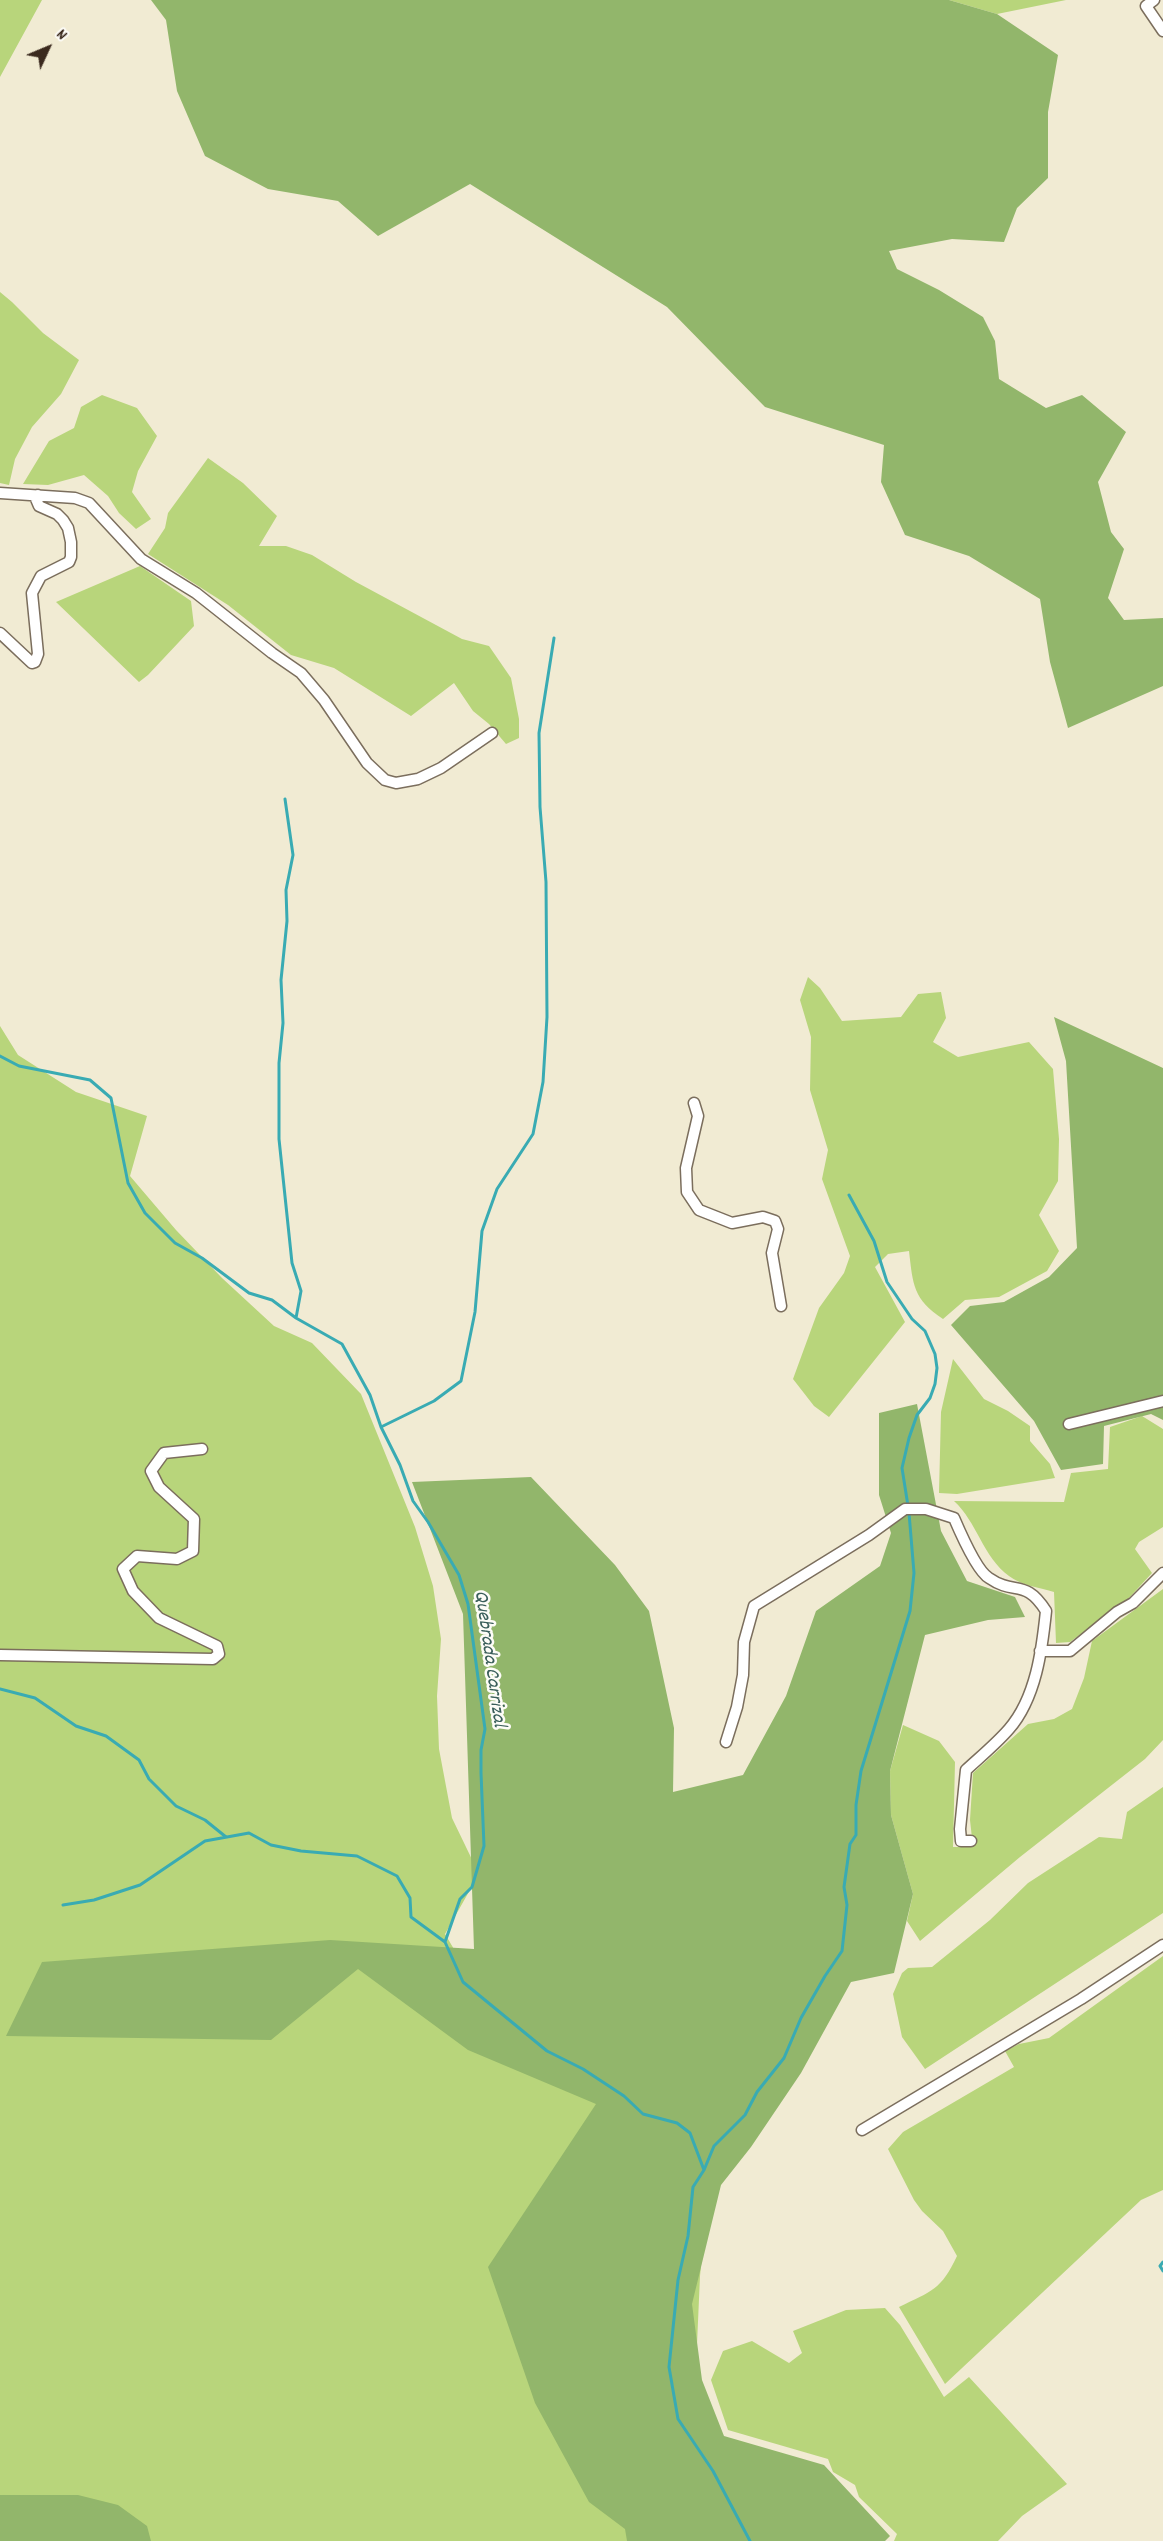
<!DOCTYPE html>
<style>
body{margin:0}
#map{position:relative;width:1163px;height:2541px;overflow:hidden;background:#f1ebd3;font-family:Dekko,sans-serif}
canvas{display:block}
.north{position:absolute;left:18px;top:18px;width:60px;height:60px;-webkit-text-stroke:4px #fdfcf7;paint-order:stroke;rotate:46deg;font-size:16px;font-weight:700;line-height:24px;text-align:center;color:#3b2a1e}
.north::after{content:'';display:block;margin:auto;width:21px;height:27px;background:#3b2a1e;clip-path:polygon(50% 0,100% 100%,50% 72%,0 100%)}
</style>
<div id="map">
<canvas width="1163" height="2541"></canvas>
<div class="north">N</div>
</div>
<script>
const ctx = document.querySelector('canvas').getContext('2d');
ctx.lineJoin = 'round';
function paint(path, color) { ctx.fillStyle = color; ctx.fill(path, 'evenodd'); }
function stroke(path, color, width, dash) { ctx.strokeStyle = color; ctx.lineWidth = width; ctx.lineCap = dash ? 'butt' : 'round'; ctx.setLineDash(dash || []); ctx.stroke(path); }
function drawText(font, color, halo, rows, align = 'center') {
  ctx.font = font + ' Dekko,sans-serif'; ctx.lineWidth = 5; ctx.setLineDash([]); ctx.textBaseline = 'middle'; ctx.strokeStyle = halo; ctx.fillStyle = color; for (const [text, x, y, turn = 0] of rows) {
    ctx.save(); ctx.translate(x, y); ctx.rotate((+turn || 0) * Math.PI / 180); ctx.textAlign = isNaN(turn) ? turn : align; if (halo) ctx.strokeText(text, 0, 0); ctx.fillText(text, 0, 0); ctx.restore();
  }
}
paint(new Path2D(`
 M 0,0 L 42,0 L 0,77 Z
 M 949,0 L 1066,0 L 997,14 Z
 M 0,292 L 12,302 L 43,333 L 79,360 L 61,394 L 32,427 L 15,459 L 9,485 L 0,483 Z
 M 102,395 L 137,408 L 157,436 L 138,471 L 132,492 L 151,519 L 136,529 L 119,513 L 108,496 L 84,475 L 48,485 L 23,484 L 49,441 L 74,428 L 81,407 Z
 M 208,458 L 243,483 L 277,516 L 259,546 L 286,546 L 312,555 L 356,582 L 462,639 L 489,646 L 511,678 L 519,719 L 519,738 L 506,744 L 489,724 L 473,711 L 454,683 L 411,716 L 334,668 L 291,655 L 228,605 L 148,554 L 165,528 L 168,513 Z
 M 140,566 L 191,601 L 194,626 L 148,675 L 139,682 L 56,602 Z
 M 808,977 L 820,988 L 842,1021 L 901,1017 L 918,994 L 941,992 L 946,1018 L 933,1042 L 958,1057 L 1029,1042 L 1053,1069 L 1059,1139 L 1058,1181 L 1039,1215 L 1059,1251 L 1047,1271 L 999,1297 L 965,1300 L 943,1319 C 913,1299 913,1285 909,1251 L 888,1254 L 875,1267 L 905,1322 L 829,1417 L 814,1406 L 793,1379 L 819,1308 L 844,1273 L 850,1256 L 822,1179 L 828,1150 L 810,1090 L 811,1037 L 800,1000 Z
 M 0,1026 L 18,1055 L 76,1092 L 147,1116 L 130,1176 L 176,1230 L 222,1278 L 274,1326 L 312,1343 L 361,1394 L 415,1527 L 433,1586 L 441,1639 L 437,1696 L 439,1749 L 452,1818 L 479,1874 L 445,1934 L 480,1993 L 709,2180 L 700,2276 L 696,2367 L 760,2541 L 0,2541 Z
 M 953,1359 L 984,1399 L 1008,1411 L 1030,1426 L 1030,1441 L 1050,1464 L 1055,1478 L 957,1494 L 939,1493 L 941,1412 Z
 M 1142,1416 L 1163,1429 L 1163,1527 L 1139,1542 L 1135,1549 L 1152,1573 L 1129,1598 L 1070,1642 L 1056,1643 L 1054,1592 C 1041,1588 1020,1585 1009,1576 C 983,1557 977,1522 954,1501 L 1064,1502 L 1071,1473 L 1108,1469 L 1110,1427 Z
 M 1163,1589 L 1163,1740 L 1145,1759 L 1020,1857 L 920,1941 L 907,1921 L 913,1894 L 891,1815 L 890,1771 L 903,1725 L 939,1741 L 955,1762 L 953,1847 L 973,1847 L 970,1820 L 973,1773 L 1028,1724 L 1054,1719 L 1072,1709 L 1084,1678 L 1092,1641 Z
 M 1163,1787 L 1163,1913 L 925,2069 L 902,2037 L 893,1994 L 902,1973 L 908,1968 L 932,1967 L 990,1920 L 1028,1883 L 1099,1837 L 1122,1839 L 1127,1812 Z
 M 1163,1956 L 1163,2190 L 1141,2200 L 945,2384 L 899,2307 C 932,2291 941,2290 957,2256 L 943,2231 L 922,2211 L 914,2200 L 888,2149 L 903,2132 L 1014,2067 L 1005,2051 L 1019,2044 L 1049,2038 Z
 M 885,2308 L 900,2325 L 944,2397 L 969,2377 L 1067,2484 L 1022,2516 L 998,2541 L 894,2541 L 897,2534 L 859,2497 L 855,2485 L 833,2472 L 828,2459 L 728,2430 L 711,2380 L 723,2351 L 752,2341 L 789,2363 L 802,2353 L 793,2331 L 846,2310 Z`), '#b8d57b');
paint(new Path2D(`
 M 151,0 L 949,0 L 997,14 L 1058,55 L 1048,112 L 1048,178 L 1017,208 L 1004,242 L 952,239 L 889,251 L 897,269 L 939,290 L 983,317 L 995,341 L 999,379 L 1046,408 L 1082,395 L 1126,432 L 1098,482 L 1111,532 L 1124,549 L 1108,598 L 1124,620 L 1163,618 L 1163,686 L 1068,728 L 1050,662 L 1040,599 L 969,556 L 905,535 L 881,482 L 884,445 L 765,407 L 667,307 L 470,184 L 378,236 L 338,201 L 268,189 L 205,156 L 177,91 L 166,20 Z
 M 1054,1017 L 1163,1068 L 1163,1420 L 1151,1414 L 1104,1426 L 1103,1464 L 1061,1470 L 1034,1421 L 951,1325 L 970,1306 L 1004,1302 L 1049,1277 L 1077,1248 L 1066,1061 Z
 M 917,1404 L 941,1531 L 967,1581 L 1015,1597 L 1025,1617 L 988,1620 L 925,1635 L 890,1771 L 891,1815 L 913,1894 L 894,1973 L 851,1982 L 801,2073 L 751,2147 L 721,2185 L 692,2304 L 702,2380 L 724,2436 L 824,2465 L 890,2536 L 885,2541 L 627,2541 L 625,2529 L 589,2502 L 535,2403 L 488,2267 L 596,2104 L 468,2050 L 358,1969 L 271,2040 L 6,2036 L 42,1962 L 330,1940 L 474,1949 L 463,1614 L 412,1482 L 531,1477 L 615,1565 L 649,1611 L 674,1728 L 673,1792 L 743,1775 L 786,1696 L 816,1611 L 880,1566 L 891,1533 L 879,1495 L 879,1413 Z
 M 0,2495 L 78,2495 L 118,2505 L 147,2526 L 151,2541 L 0,2541 Z`), '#92b66b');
stroke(new Path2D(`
 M 285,799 L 293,855 L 286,890 L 287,921 L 281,980 L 283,1023 L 279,1063 L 279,1139 L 292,1263 L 301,1291 L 296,1318
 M 0,1056 L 19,1066 L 90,1080 L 111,1098 L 128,1183 L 145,1213 L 175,1243 L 202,1258 L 249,1293 L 272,1300 L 296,1318 L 342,1344 L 370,1395 L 381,1427 L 400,1465 L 413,1501 L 428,1522 L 459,1575 L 468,1604 L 485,1729 L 481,1750 L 481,1773 L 484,1846 L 472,1887 L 460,1899 L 445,1942 L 463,1982 L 547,2051 L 583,2069 L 624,2096 L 643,2114 L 677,2123 L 690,2133 L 704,2170
 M 849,1195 L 874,1241 L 887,1282 L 912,1319 L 925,1331 L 935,1354 L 937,1368 L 935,1384 L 930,1398 L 917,1415 L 909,1438 L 902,1468 L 908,1506
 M 381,1427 L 434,1401 L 461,1381 L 475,1312 L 482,1231 L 497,1189 L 533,1134 L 543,1082 L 547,1017 L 546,882 L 540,807 L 539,733 L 554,638
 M 0,1689 L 35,1698 L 76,1726 L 106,1736 L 139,1760 L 149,1779 L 176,1806 L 205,1820 L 226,1837
 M 63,1905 L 94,1900 L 140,1885 L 205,1841 L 249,1833 L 271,1845 L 301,1851 L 357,1856 L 397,1876 L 410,1898 L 411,1917 L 445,1942
 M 1163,2262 L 1160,2266 L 1163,2271
 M 750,2541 L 713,2471 L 678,2419 L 669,2367 L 678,2280 L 688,2236 L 693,2187 L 704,2170 L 714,2146 L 745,2115 L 757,2092 L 784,2058 L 801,2018 L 825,1976 L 842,1951 L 847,1905 L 844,1887 L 850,1844 L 856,1835 L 856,1805 L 861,1771 L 910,1611 L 914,1573 L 909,1513`), '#39abb3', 3);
const street = new Path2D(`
 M 1154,0 L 1146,6 L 1163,31
 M 0,493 L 75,498 L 89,503 L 141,559 L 196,593 L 272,653 L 301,673 L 324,700 L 367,763 L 385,780 L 396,783 L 418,779 L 441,768 L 492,733
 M 0,633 L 32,663 L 35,662 L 38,654 L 32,593 L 41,576 L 69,562 L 71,557 L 71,542 L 68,528 L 63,520 L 57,514 L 39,506 L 36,499 L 38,495
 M 694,1103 L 698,1116 L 686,1168 L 687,1192 L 699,1210 L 732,1223 L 763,1217 L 775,1221 L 778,1229 L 772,1253 L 781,1306
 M 1069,1424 L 1163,1401
 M 1040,1651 L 1070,1651 L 1117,1612 L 1133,1603 L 1163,1573
 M 0,1655 L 213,1659 L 219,1654 L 217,1646 L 159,1618 L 133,1591 L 123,1569 L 137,1556 L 177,1559 L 193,1551 L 194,1519 L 159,1487 L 151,1471 L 164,1453 L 202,1449
 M 726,1742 L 737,1707 L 743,1675 L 744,1642 L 754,1606 L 869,1535 L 905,1509 L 926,1509 L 954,1518 C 960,1532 977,1571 989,1578 C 1015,1596 1025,1578 1046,1611 C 1042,1650 1036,1698 1009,1729 C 996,1744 980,1757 966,1770 L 960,1829 L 961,1841 L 971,1841
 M 862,2130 L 1081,1999 L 1163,1945`);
stroke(street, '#7b6e5d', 13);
stroke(street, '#fff', 10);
drawText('italic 20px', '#3a5e5a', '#fdfcf7', [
 ["Quebrada Carrizal",488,1659,82]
]);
</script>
